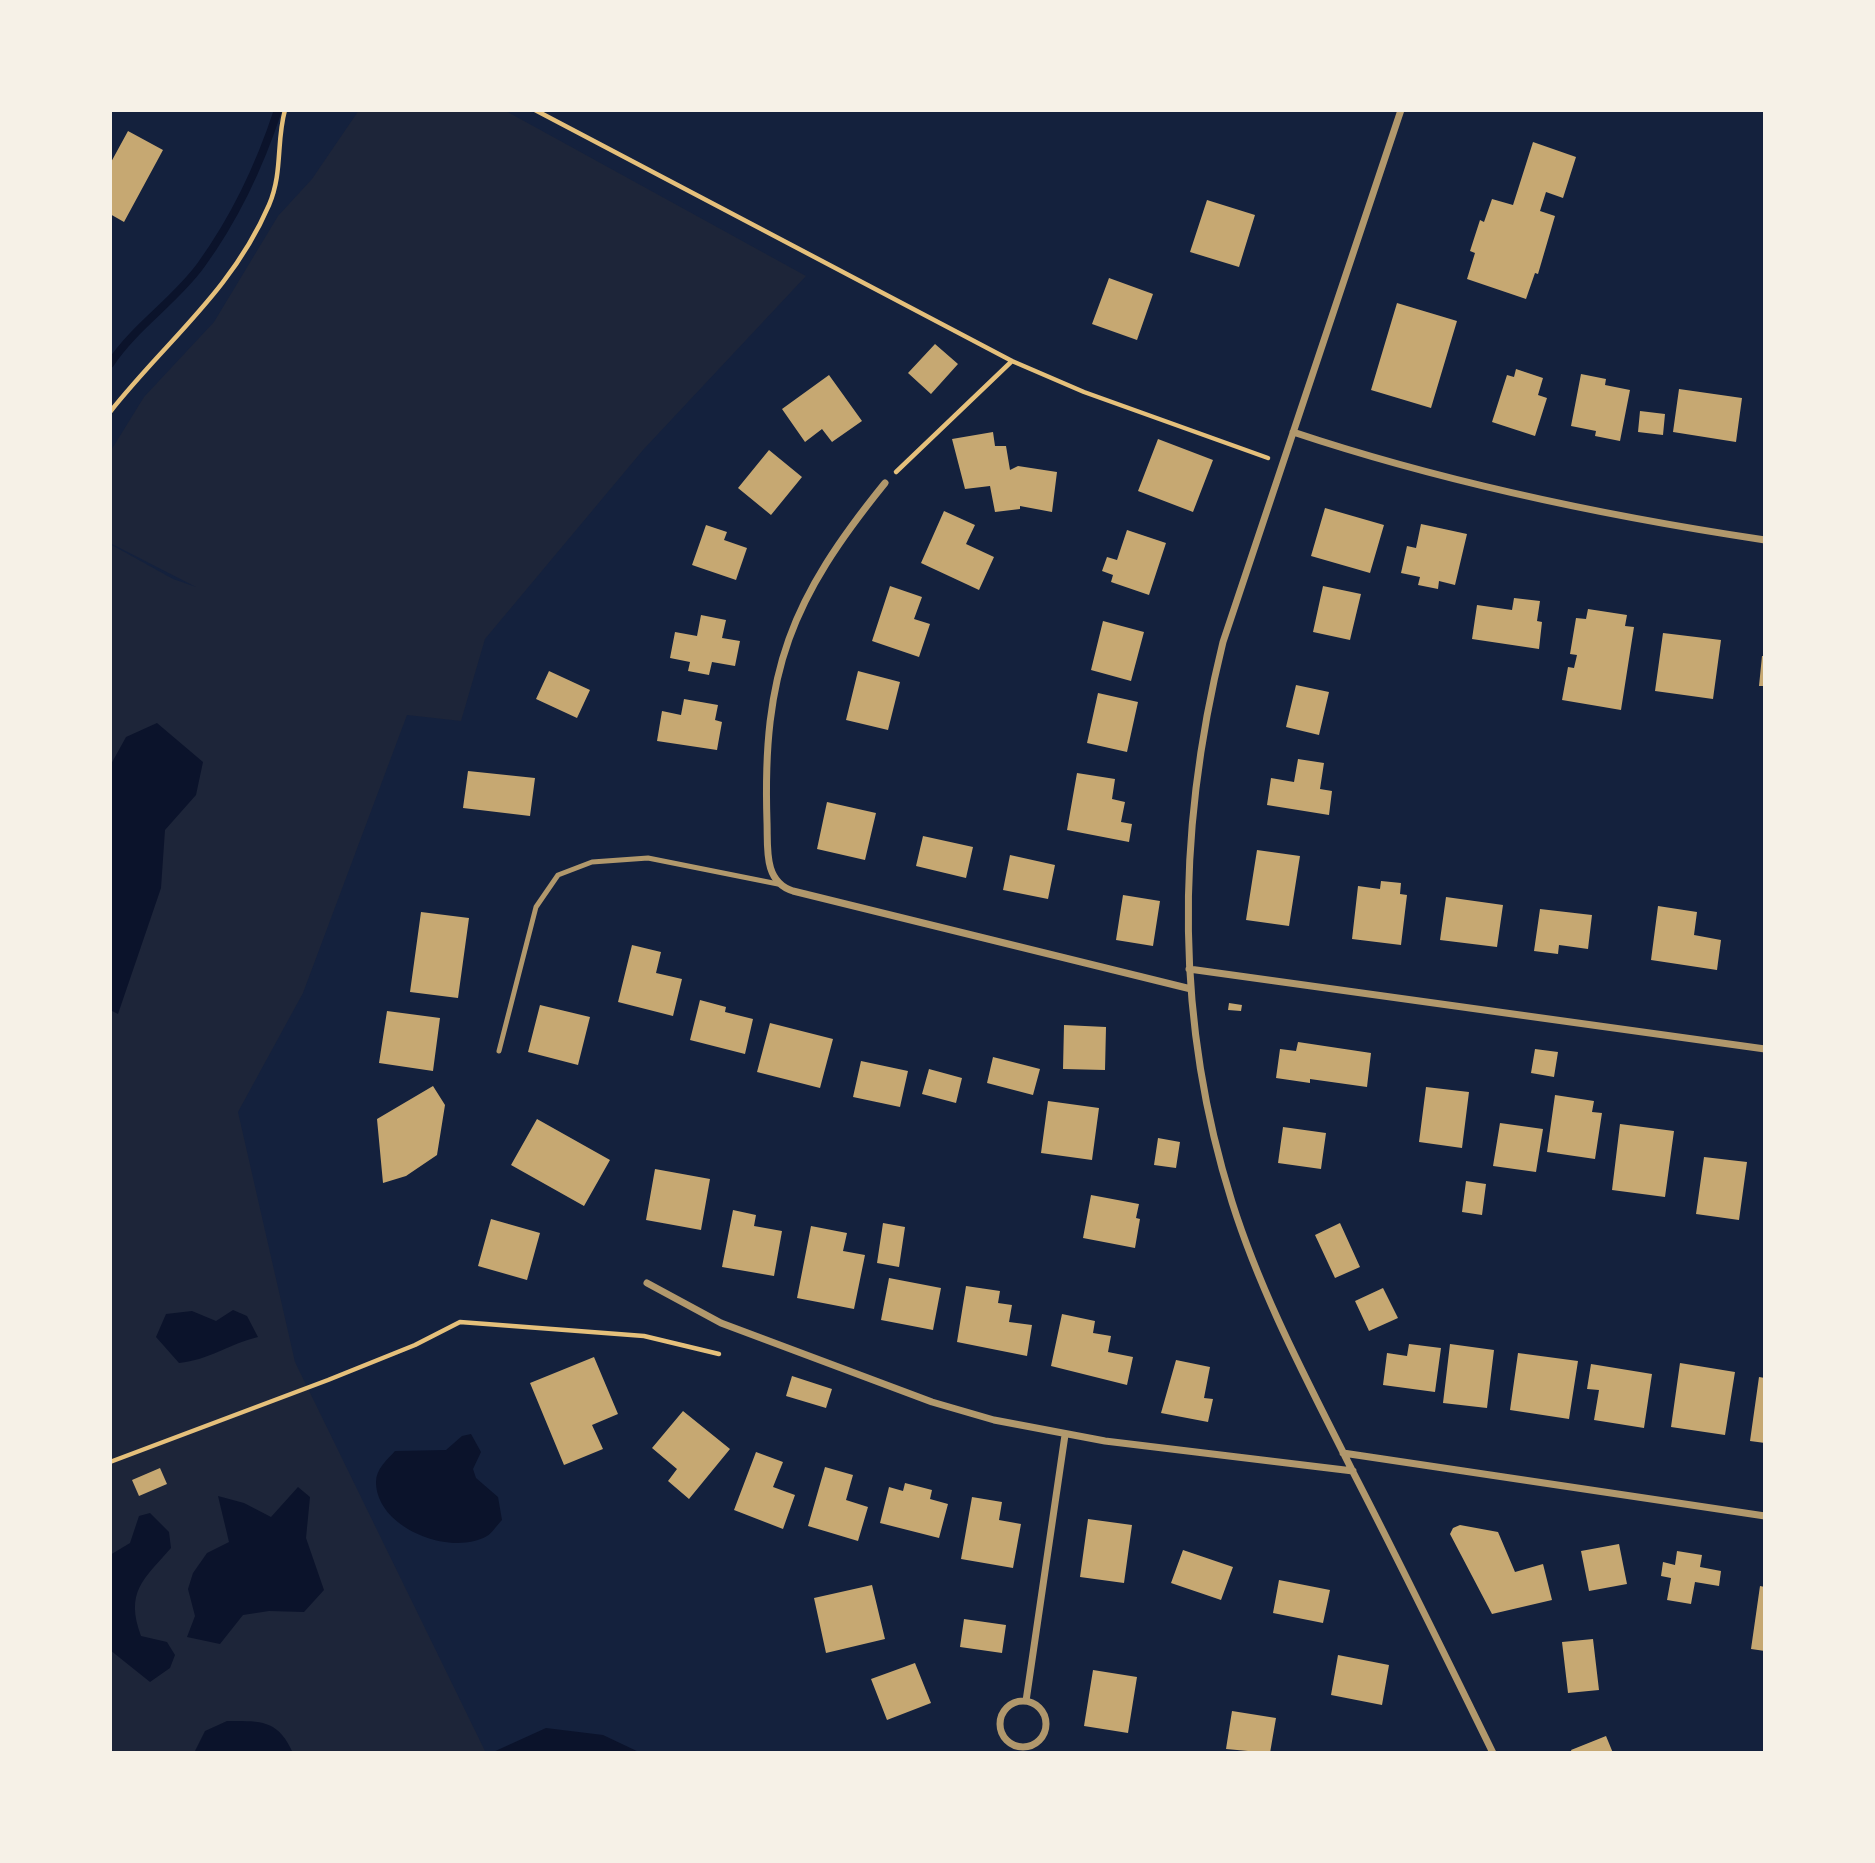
<!DOCTYPE html>
<style>
body{margin:0}
#map{position:relative;width:1875px;height:1863px;overflow:hidden;background:#14213d;font-family:"Archivo Narrow",sans-serif}
canvas{display:block}
.frame{position:absolute;inset:0;border:112px solid #f6f1e7;pointer-events:none}
</style>
<div id="map">
<canvas width="1875" height="1863"></canvas>
<div class="frame"></div>
</div>
<script>
const ctx = document.querySelector('canvas').getContext('2d');
ctx.lineJoin = 'round';
function paint(path, color) { ctx.fillStyle = color; ctx.fill(path, 'evenodd'); }
function stroke(path, color, width, dash) { ctx.strokeStyle = color; ctx.lineWidth = width; ctx.lineCap = dash ? 'butt' : 'round'; ctx.setLineDash(dash || []); ctx.stroke(path); }
paint(new Path2D(`
 M 359,110 L 504,110 L 806,276 L 643,450 L 485,639 L 461,721 L 407,715 L 303,993 L 238,1112 L 295,1362 L 486,1753 L 110,1753 L 110,544 L 173,579 L 196,587 L 110,543 L 110,452 L 144,397 L 214,322 L 278,216 L 312,179 Z`), '#1d2539');
paint(new Path2D(`
 M 157,723 L 203,762 L 196,795 L 165,830 L 161,888 L 118,1014 L 110,1010 L 110,766 L 126,737 Z
 M 233,1310 L 247,1316 L 258,1337 C 229,1344 209,1360 179,1363 L 156,1337 L 166,1314 L 192,1311 L 216,1321 Z
 M 471,1434 L 481,1452 L 473,1469 L 476,1478 L 498,1497 L 502,1520 C 497,1525 492,1533 487,1536 C 451,1557 376,1528 376,1482 C 376,1469 387,1460 395,1451 L 446,1450 L 462,1436 Z
 M 298,1487 L 310,1497 L 306,1538 L 324,1590 L 304,1612 L 269,1611 L 243,1615 L 220,1644 L 187,1637 L 195,1616 L 188,1589 L 193,1573 L 207,1553 L 229,1542 L 218,1496 L 244,1503 L 271,1517 Z
 M 150,1513 L 169,1532 L 171,1548 C 143,1580 125,1592 141,1636 L 167,1642 L 175,1655 L 170,1668 L 150,1682 L 110,1650 L 110,1555 L 130,1543 L 139,1516 Z
 M 227,1721 C 260,1721 278,1719 293,1753 L 194,1753 L 205,1731 Z
 M 546,1728 L 603,1735 L 641,1753 L 491,1753 Z`), '#0b132b');
stroke(new Path2D(`
 M 110,364 C 135,326 175,301 201,265 C 235,218 260,165 278,110`), '#0b132b', 8);
paint(new Path2D(`
 M 128,131 L 163,150 L 124,222 L 110,214 L 110,164 Z
 M 1533,142 L 1576,157 L 1563,198 L 1546,192 L 1540,211 L 1555,216 L 1538,274 L 1535,273 L 1526,299 L 1467,279 L 1475,253 L 1470,251 L 1480,220 L 1484,222 L 1492,199 L 1513,205 Z
 M 1207,200 L 1255,215 L 1239,267 L 1190,252 Z
 M 1109,278 L 1153,294 L 1137,340 L 1092,324 Z
 M 1397,303 L 1457,321 L 1431,408 L 1371,390 Z
 M 935,344 L 958,364 L 931,394 L 908,373 Z
 M 1516,369 L 1543,378 L 1538,395 L 1547,398 L 1535,436 L 1492,422 L 1507,375 L 1514,377 Z
 M 1581,374 L 1606,379 L 1605,385 L 1630,390 L 1620,441 L 1595,436 L 1596,431 L 1571,426 Z
 M 829,375 L 862,421 L 832,442 L 822,429 L 805,442 L 782,409 Z
 M 1679,389 L 1742,398 L 1736,442 L 1673,432 Z
 M 1640,411 L 1665,414 L 1663,435 L 1638,432 Z
 M 993,432 L 995,446 L 1006,446 L 1010,470 L 1018,466 L 1057,472 L 1052,512 L 1020,506 L 1020,509 L 995,512 L 990,486 L 965,489 L 952,439 Z
 M 1158,439 L 1213,460 L 1193,512 L 1138,491 Z
 M 769,450 L 802,477 L 771,515 L 738,488 Z
 M 1325,508 L 1384,525 L 1370,573 L 1311,556 Z
 M 944,511 L 975,525 L 966,544 L 994,557 L 979,590 L 921,563 Z
 M 1421,524 L 1467,534 L 1455,585 L 1439,581 L 1438,589 L 1418,585 L 1420,577 L 1401,573 L 1407,546 L 1416,548 Z
 M 706,525 L 727,532 L 724,540 L 747,548 L 736,580 L 692,565 Z
 M 1127,530 L 1166,543 L 1149,595 L 1111,582 L 1113,575 L 1102,571 L 1107,557 L 1117,560 Z
 M 890,586 L 922,597 L 914,619 L 930,624 L 919,657 L 872,641 Z
 M 1323,586 L 1361,594 L 1350,640 L 1313,632 Z
 M 1514,598 L 1540,601 L 1537,621 L 1542,622 L 1539,649 L 1472,639 L 1477,605 L 1512,610 Z
 M 1588,609 L 1627,615 L 1625,626 L 1634,627 L 1621,710 L 1562,700 L 1568,667 L 1574,668 L 1577,655 L 1570,654 L 1576,618 L 1586,619 Z
 M 701,615 L 726,620 L 722,638 L 740,641 L 735,666 L 712,662 L 709,675 L 688,671 L 690,662 L 670,658 L 675,632 L 697,636 Z
 M 1103,621 L 1144,632 L 1131,681 L 1091,670 Z
 M 1663,633 L 1721,640 L 1713,699 L 1655,691 Z
 M 1762,656 L 1765,656 L 1765,686 L 1759,686 Z
 M 549,671 L 590,690 L 577,718 L 536,699 Z
 M 858,671 L 900,682 L 888,730 L 846,720 Z
 M 1296,685 L 1329,692 L 1319,735 L 1286,727 Z
 M 1098,693 L 1138,702 L 1127,752 L 1087,743 Z
 M 684,699 L 718,705 L 715,720 L 722,722 L 717,750 L 657,741 L 662,711 L 681,715 Z
 M 1298,759 L 1324,763 L 1320,789 L 1332,791 L 1329,815 L 1267,805 L 1271,778 L 1294,782 Z
 M 468,771 L 535,778 L 530,816 L 463,808 Z
 M 1077,773 L 1115,779 L 1112,799 L 1125,802 L 1121,822 L 1132,824 L 1129,842 L 1067,830 Z
 M 827,802 L 876,813 L 865,860 L 817,849 Z
 M 923,836 L 973,847 L 966,878 L 916,866 Z
 M 1257,850 L 1300,856 L 1289,926 L 1246,920 Z
 M 1010,855 L 1055,865 L 1048,899 L 1003,890 Z
 M 1381,881 L 1401,883 L 1400,894 L 1407,895 L 1401,945 L 1352,939 L 1358,886 L 1380,889 Z
 M 1123,895 L 1160,901 L 1153,946 L 1116,940 Z
 M 1446,897 L 1503,905 L 1497,947 L 1440,940 Z
 M 1658,906 L 1697,912 L 1694,935 L 1721,940 L 1717,970 L 1651,960 Z
 M 1540,909 L 1592,915 L 1588,949 L 1559,945 L 1558,954 L 1534,951 Z
 M 421,912 L 469,918 L 458,998 L 410,992 Z
 M 632,945 L 661,952 L 656,973 L 682,979 L 673,1016 L 618,1002 Z
 M 700,1000 L 726,1007 L 725,1012 L 753,1019 L 745,1054 L 690,1040 Z
 M 1229,1003 L 1242,1005 L 1241,1011 L 1228,1010 Z
 M 540,1005 L 590,1017 L 578,1065 L 528,1052 Z
 M 387,1011 L 440,1018 L 433,1071 L 379,1063 Z
 M 770,1023 L 833,1039 L 820,1088 L 757,1072 Z
 M 1064,1025 L 1106,1027 L 1105,1070 L 1063,1069 Z
 M 1298,1042 L 1371,1053 L 1367,1087 L 1310,1079 L 1310,1083 L 1276,1078 L 1280,1049 L 1296,1051 Z
 M 1535,1049 L 1558,1052 L 1554,1077 L 1531,1073 Z
 M 993,1057 L 1040,1069 L 1033,1095 L 987,1083 Z
 M 861,1061 L 908,1071 L 900,1107 L 853,1097 Z
 M 929,1069 L 962,1078 L 956,1103 L 922,1094 Z
 M 433,1086 L 445,1105 L 437,1155 L 406,1176 L 383,1183 L 377,1119 Z
 M 1426,1087 L 1469,1092 L 1462,1148 L 1419,1142 Z
 M 1555,1095 L 1594,1101 L 1592,1112 L 1602,1113 L 1595,1159 L 1547,1152 Z
 M 1048,1101 L 1099,1108 L 1092,1160 L 1041,1153 Z
 M 537,1119 L 610,1160 L 584,1206 L 511,1165 Z
 M 1500,1123 L 1543,1129 L 1536,1172 L 1493,1166 Z
 M 1620,1124 L 1674,1131 L 1665,1197 L 1612,1190 Z
 M 1283,1127 L 1326,1133 L 1321,1169 L 1278,1163 Z
 M 1158,1138 L 1180,1142 L 1176,1168 L 1154,1165 Z
 M 1704,1157 L 1747,1162 L 1739,1220 L 1696,1214 Z
 M 655,1169 L 710,1179 L 701,1230 L 646,1220 Z
 M 1466,1181 L 1486,1184 L 1482,1215 L 1462,1212 Z
 M 1091,1195 L 1139,1204 L 1136,1218 L 1140,1219 L 1135,1248 L 1083,1238 Z
 M 733,1210 L 756,1215 L 754,1226 L 782,1231 L 774,1276 L 722,1267 Z
 M 491,1219 L 540,1233 L 527,1280 L 478,1266 Z
 M 883,1223 L 905,1227 L 899,1267 L 877,1263 Z
 M 1340,1223 L 1360,1267 L 1335,1278 L 1315,1235 Z
 M 811,1226 L 847,1233 L 843,1251 L 865,1255 L 854,1309 L 797,1298 Z
 M 889,1278 L 941,1288 L 933,1330 L 881,1320 Z
 M 966,1286 L 1000,1291 L 998,1303 L 1012,1305 L 1009,1322 L 1032,1325 L 1027,1356 L 957,1342 Z
 M 1383,1288 L 1398,1318 L 1369,1331 L 1355,1301 Z
 M 1062,1314 L 1095,1321 L 1093,1333 L 1111,1336 L 1108,1352 L 1133,1357 L 1127,1385 L 1051,1366 Z
 M 1409,1344 L 1441,1348 L 1435,1392 L 1383,1385 L 1387,1353 L 1407,1356 Z
 M 1450,1344 L 1494,1350 L 1487,1408 L 1443,1403 Z
 M 1518,1353 L 1578,1361 L 1569,1419 L 1510,1410 Z
 M 594,1357 L 618,1414 L 592,1425 L 603,1449 L 564,1465 L 530,1383 Z
 M 1176,1360 L 1210,1367 L 1204,1398 L 1213,1399 L 1208,1422 L 1161,1413 Z
 M 1680,1363 L 1735,1372 L 1725,1435 L 1671,1427 Z
 M 1591,1364 L 1652,1374 L 1644,1428 L 1594,1420 L 1599,1390 L 1587,1389 Z
 M 792,1376 L 832,1389 L 826,1408 L 786,1396 Z
 M 1759,1377 L 1765,1378 L 1765,1443 L 1750,1441 Z
 M 683,1411 L 730,1449 L 689,1499 L 668,1481 L 677,1469 L 652,1448 Z
 M 756,1452 L 783,1462 L 773,1487 L 795,1495 L 783,1529 L 734,1510 Z
 M 825,1467 L 853,1475 L 846,1500 L 868,1507 L 858,1541 L 808,1526 Z
 M 160,1468 L 167,1484 L 139,1496 L 132,1480 Z
 M 905,1483 L 932,1490 L 930,1499 L 948,1504 L 939,1538 L 880,1523 L 889,1487 L 903,1491 Z
 M 972,1497 L 1002,1502 L 999,1520 L 1021,1524 L 1013,1568 L 961,1559 Z
 M 1088,1519 L 1132,1525 L 1124,1583 L 1080,1577 Z
 M 1460,1525 L 1498,1532 L 1515,1572 L 1543,1564 L 1552,1600 L 1492,1614 L 1450,1534 L 1453,1528 Z
 M 1619,1544 L 1627,1584 L 1589,1591 L 1581,1551 Z
 M 1183,1550 L 1233,1567 L 1221,1600 L 1171,1583 Z
 M 1677,1551 L 1702,1555 L 1700,1567 L 1721,1571 L 1719,1586 L 1695,1582 L 1691,1604 L 1667,1600 L 1671,1578 L 1661,1576 L 1663,1562 L 1675,1565 Z
 M 1279,1580 L 1330,1590 L 1323,1623 L 1273,1613 Z
 M 872,1585 L 885,1639 L 826,1653 L 814,1598 Z
 M 1760,1586 L 1765,1587 L 1765,1651 L 1751,1649 Z
 M 964,1619 L 1006,1625 L 1002,1653 L 960,1647 Z
 M 1593,1639 L 1599,1690 L 1568,1693 L 1562,1642 Z
 M 1338,1655 L 1389,1665 L 1382,1705 L 1331,1695 Z
 M 915,1663 L 931,1703 L 887,1720 L 871,1679 Z
 M 1093,1670 L 1137,1677 L 1128,1733 L 1084,1726 Z
 M 1232,1711 L 1276,1718 L 1270,1753 L 1226,1749 Z
 M 1606,1736 L 1613,1753 L 1572,1753 L 1571,1750 Z`), '#c6a872');
stroke(new Path2D(`
 M 535,110 L 1012,361 L 1084,392 L 1268,458
 M 110,412 C 166,341 232,291 269,205 C 283,172 276,142 285,110
 M 896,472 L 1012,361
 M 110,1462 L 328,1380 L 415,1345 L 460,1322 L 644,1336 L 719,1354`), '#e5c07b', 4.5);
stroke(new Path2D(`
 M 499,1051 L 536,907 L 558,875 L 592,862 L 648,858 L 778,884`), '#b1986c', 5);
stroke(new Path2D(`
 M 1401,110 L 1223,642 C 1177,828 1174,1018 1232,1202 C 1262,1297 1309,1384 1353,1472 C 1401,1565 1447,1659 1493,1753
 M 1293,432 C 1446,483 1605,516 1765,540
 M 885,483 C 791,599 762,671 767,822 C 768,847 763,882 793,891 L 1191,989
 M 1189,969 L 1765,1049
 M 647,1283 L 721,1323 L 932,1402 L 994,1420 L 1105,1441 L 1353,1471
 M 1343,1453 L 1765,1516
 M 1026,1701 L 1065,1435
 M1000 1724a23 23 0 1 1 46 0a23 23 0 1 1-46 0Z`), '#b1986c', 7);
</script>
